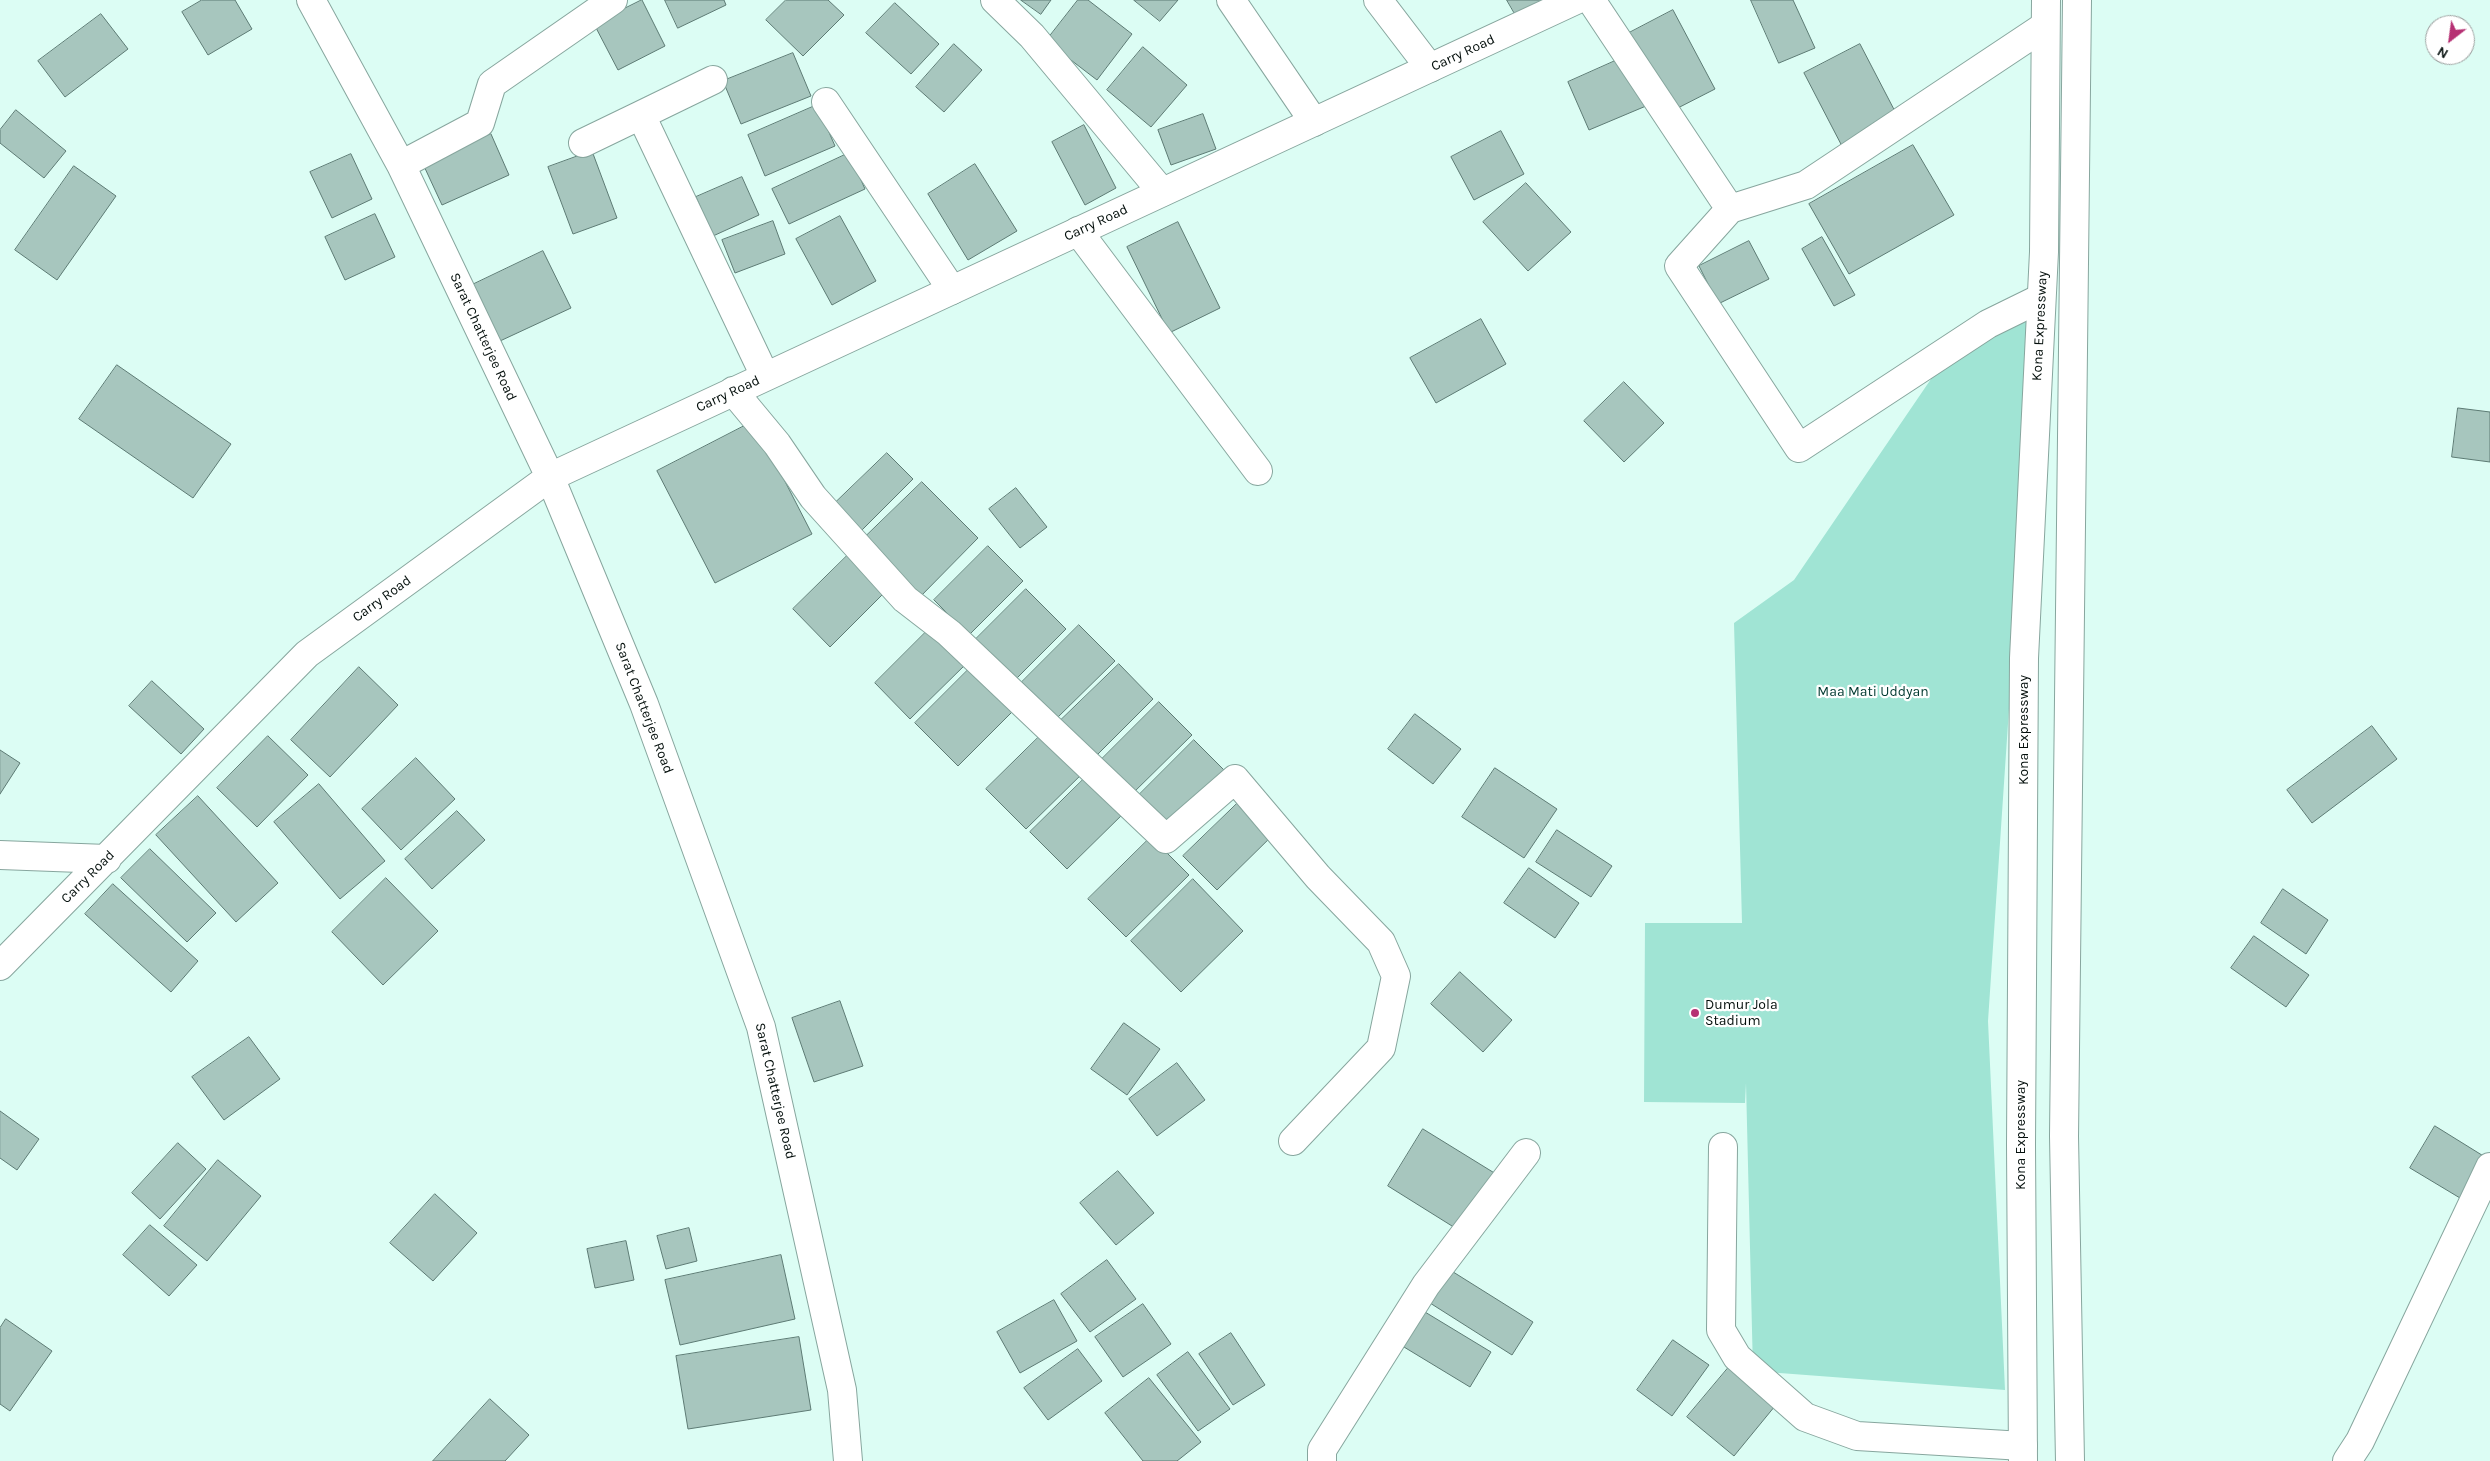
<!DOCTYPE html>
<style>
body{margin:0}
#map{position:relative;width:2490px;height:1461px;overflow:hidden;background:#dcfdf4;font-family:Karla,sans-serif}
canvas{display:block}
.north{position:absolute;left:2425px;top:15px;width:50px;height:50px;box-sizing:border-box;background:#fff;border:1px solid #9b9f9e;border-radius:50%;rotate:210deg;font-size:14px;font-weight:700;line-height:20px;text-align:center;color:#040f0c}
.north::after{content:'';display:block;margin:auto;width:18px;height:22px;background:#b63073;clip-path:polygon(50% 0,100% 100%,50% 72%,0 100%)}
</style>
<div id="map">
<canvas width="2490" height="1461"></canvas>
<div class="north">N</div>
</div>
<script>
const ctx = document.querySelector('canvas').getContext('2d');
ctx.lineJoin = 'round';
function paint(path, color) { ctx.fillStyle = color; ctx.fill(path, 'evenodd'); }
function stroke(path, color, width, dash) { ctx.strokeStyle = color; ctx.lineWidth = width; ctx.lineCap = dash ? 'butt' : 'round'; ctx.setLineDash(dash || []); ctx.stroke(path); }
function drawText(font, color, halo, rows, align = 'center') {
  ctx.font = font + ' Karla,sans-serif'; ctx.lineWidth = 4.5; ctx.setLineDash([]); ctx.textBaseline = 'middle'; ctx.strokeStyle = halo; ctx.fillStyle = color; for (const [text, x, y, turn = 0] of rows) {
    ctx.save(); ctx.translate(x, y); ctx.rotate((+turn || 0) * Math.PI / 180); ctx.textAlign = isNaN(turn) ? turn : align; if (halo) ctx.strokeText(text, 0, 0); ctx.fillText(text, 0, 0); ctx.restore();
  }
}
paint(new Path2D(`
 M 2036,307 L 1988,1021 L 2005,1390 L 1753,1371 L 1746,1083 L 1745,1103 L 1644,1102 L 1645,923 L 1742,923 L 1734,623 L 1794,580 L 1946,357 Z`), '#a0e4d4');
const building = new Path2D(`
 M 202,0 L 235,0 L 252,29 L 208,55 L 182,12 Z
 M 642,0 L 665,46 L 618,70 L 594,24 Z
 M 665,0 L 724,0 L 726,5 L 678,28 Z
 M 786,0 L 828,0 L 844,15 L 803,56 L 766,20 Z
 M 1021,0 L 1051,0 L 1041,14 Z
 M 1078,0 L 1088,0 L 1132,34 L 1097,80 L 1046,41 Z
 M 1134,0 L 1178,0 L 1160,21 Z
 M 1507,0 L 1550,0 L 1518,19 Z
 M 1751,0 L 1793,0 L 1815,48 L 1779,63 Z
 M 895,3 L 939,44 L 911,74 L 866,33 Z
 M 1673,10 L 1715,89 L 1670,112 L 1629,33 Z
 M 101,14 L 128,49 L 65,97 L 38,61 Z
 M 954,44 L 982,70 L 944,112 L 916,87 Z
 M 1860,44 L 1900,121 L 1844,150 L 1804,73 Z
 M 1143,47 L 1187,85 L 1151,127 L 1107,90 Z
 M 793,53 L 811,96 L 741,124 L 723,81 Z
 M 1624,57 L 1646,106 L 1589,130 L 1568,82 Z
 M 817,105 L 835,146 L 765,176 L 748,135 Z
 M 16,110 L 66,151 L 44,178 L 0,143 L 0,130 Z
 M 1203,114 L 1216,149 L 1171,165 L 1158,130 Z
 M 1084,125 L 1116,188 L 1085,205 L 1052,142 Z
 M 1501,131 L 1524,174 L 1474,200 L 1451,157 Z
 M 491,134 L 509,175 L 442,205 L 423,164 Z
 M 1913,145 L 1954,215 L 1849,274 L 1809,204 Z
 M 592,151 L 617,218 L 573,234 L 548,167 Z
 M 849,153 L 865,189 L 789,224 L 772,189 Z
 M 351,154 L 372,199 L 332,218 L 310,172 Z
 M 975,164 L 1017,231 L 968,260 L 928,194 Z
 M 74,166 L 116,196 L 57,280 L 15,250 Z
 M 742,177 L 759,215 L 713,236 L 696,197 Z
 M 1526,183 L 1571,232 L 1528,271 L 1483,222 Z
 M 375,214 L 395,257 L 345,280 L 325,237 Z
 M 840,216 L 876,281 L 832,305 L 796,239 Z
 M 773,221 L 785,254 L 735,273 L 722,240 Z
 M 1178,222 L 1220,308 L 1169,333 L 1127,247 Z
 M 1822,237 L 1855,295 L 1834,306 L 1802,249 Z
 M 1749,241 L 1769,279 L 1718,304 L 1699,266 Z
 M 543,251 L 571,308 L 500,341 L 472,285 Z
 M 1481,319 L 1506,364 L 1436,403 L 1410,358 Z
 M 117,365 L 231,444 L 193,498 L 79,419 Z
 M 1624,382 L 1664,423 L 1624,462 L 1584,421 Z
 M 2458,408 L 2490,412 L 2490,462 L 2452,457 Z
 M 754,421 L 812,534 L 715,583 L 657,471 Z
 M 887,453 L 913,479 L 859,533 L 832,506 Z
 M 922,482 L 978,538 L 917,600 L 860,542 Z
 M 1016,488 L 1047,527 L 1020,548 L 989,509 Z
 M 988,546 L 1023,581 L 969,635 L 934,600 Z
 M 850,553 L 887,590 L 830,647 L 793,609 Z
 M 1026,589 L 1066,629 L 1016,679 L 976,639 Z
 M 1079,625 L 1115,661 L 1057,718 L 1022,682 Z
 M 931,627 L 967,663 L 910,719 L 875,683 Z
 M 1119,664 L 1153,699 L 1095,757 L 1060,721 Z
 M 359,667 L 398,705 L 330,777 L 291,740 Z
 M 971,667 L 1014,710 L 958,766 L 915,723 Z
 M 152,681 L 204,729 L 181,754 L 129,706 Z
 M 1159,702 L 1192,735 L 1130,796 L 1098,763 Z
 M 1415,714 L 1461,749 L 1433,784 L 1388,749 Z
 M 2372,726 L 2397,759 L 2312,823 L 2287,790 Z
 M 1047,729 L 1087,769 L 1026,829 L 986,789 Z
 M 268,736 L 308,775 L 257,827 L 217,788 Z
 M 1194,740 L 1224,770 L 1163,830 L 1134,800 Z
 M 0,750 L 20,763 L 0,794 Z
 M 416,758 L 455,799 L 401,850 L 362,809 Z
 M 1495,768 L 1557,809 L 1524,858 L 1462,817 Z
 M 1090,773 L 1127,810 L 1067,869 L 1030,832 Z
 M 319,784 L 385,861 L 340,899 L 274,822 Z
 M 198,796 L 278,883 L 236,922 L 156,835 Z
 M 1244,797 L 1278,830 L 1217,890 L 1183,856 Z
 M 457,811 L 485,840 L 432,889 L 405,859 Z
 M 1557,830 L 1612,866 L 1591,897 L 1536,862 Z
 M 1151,837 L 1189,875 L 1126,937 L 1088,899 Z
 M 150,849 L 216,913 L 187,942 L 121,878 Z
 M 1529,868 L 1579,903 L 1555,938 L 1504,903 Z
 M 386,878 L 438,931 L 383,985 L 332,932 Z
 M 1193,879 L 1243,931 L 1181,992 L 1131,941 Z
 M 113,884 L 198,961 L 171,992 L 85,914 Z
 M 2283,889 L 2328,920 L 2306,954 L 2261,923 Z
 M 2254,936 L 2309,975 L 2286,1007 L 2231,968 Z
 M 1460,972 L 1512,1020 L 1483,1052 L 1431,1004 Z
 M 840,1001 L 863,1066 L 814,1082 L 792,1018 Z
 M 1124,1023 L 1160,1049 L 1127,1095 L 1091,1069 Z
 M 249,1037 L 280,1079 L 224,1120 L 192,1077 Z
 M 1177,1063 L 1205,1100 L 1157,1136 L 1129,1099 Z
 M 0,1111 L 39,1139 L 17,1170 L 0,1158 Z
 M 2435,1126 L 2485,1157 L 2460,1198 L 2410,1168 Z
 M 1423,1129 L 1496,1174 L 1460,1231 L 1388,1186 Z
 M 178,1143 L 206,1169 L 160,1219 L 132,1193 Z
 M 218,1160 L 261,1196 L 207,1261 L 164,1226 Z
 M 1118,1171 L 1154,1213 L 1116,1245 L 1080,1203 Z
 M 435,1194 L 477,1233 L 433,1281 L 390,1243 Z
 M 150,1225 L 197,1265 L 169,1296 L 123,1255 Z
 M 689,1228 L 697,1261 L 666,1269 L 657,1236 Z
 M 626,1241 L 634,1280 L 595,1288 L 587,1249 Z
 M 781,1255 L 795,1319 L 680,1345 L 665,1280 Z
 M 1107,1260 L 1136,1299 L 1090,1332 L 1061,1294 Z
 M 1450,1270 L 1533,1322 L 1512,1355 L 1430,1303 Z
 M 1054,1300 L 1077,1341 L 1020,1373 L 997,1332 Z
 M 1143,1304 L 1171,1344 L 1123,1377 L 1095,1337 Z
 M 1420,1309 L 1491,1352 L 1470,1387 L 1399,1344 Z
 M 6,1319 L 52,1351 L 10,1411 L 0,1404 L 0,1328 Z
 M 1231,1333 L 1265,1385 L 1233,1405 L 1199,1354 Z
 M 799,1337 L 811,1410 L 688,1429 L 676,1356 Z
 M 1673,1340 L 1709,1365 L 1672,1416 L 1637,1390 Z
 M 1078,1349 L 1102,1381 L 1048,1420 L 1024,1388 Z
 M 1188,1352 L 1230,1409 L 1198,1431 L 1157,1375 Z
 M 1729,1367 L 1775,1406 L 1734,1456 L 1687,1417 Z
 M 1149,1378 L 1201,1442 L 1177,1461 L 1143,1461 L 1105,1413 Z
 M 490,1399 L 529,1435 L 505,1461 L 433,1461 Z`);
paint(building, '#a7c6be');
stroke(building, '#5d7b74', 1);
const minor = new Path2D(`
 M 995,0 L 1032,36 L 1162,192
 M 1231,0 L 1314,122
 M 1378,0 L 1430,68
 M 1591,0 L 1730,209 L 1679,266 L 1799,448 L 1988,324 L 2041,298
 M 826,102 L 952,290
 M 641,115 L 713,80
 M 583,143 L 641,115 L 765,376
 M 401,165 L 480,123 L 492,84 L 613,0
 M 1730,209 L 1806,185 L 2045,26
 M 1078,231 L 1258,471
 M 733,391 L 777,444 L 813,497 L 905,599 L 949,633 L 1166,839 L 1235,779 L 1318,877 L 1381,942 L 1396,976 L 1381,1048 L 1293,1141
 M 0,855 L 107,859
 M 0,966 L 307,654 L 550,477 L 401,165 L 311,0
 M 1723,1147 L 1721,1330 L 1737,1357 L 1805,1417 L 1857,1436 L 2023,1446
 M 1322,1461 L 1322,1450 L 1426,1285 L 1526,1153
 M 2347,1461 L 2360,1441 L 2490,1167`);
const major = new Path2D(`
 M 848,1461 L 842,1390 L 761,1027 L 644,704 L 550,477 L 1576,0`);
const highway = new Path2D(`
 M 2023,1461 L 2021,1144 L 2024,658 L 2044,252 L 2046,0
 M 2070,1461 L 2064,1136 L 2077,0`);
stroke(minor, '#87a69e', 30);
stroke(major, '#87a69e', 30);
stroke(highway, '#87a69e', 30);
stroke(minor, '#fff', 28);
stroke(major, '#fff', 28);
stroke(highway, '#fff', 28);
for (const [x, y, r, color] of [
 [1695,1013,5,"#b63073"]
]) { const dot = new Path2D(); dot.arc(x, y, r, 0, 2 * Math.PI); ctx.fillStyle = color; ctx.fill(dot); stroke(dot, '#fff', 2); }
drawText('14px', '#040f0c', '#fff', [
 ["Carry Road",1463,53,-25],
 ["Carry Road",1096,223,-25],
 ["Kona Expressway",2040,326,-87],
 ["Sarat Chatterjee Road",483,337,65],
 ["Carry Road",728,394,-25],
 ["Carry Road",382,599,-36],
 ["Sarat Chatterjee Road",644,708,69],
 ["Kona Expressway",2024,730,-90],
 ["Carry Road",88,877,-45],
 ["Sarat Chatterjee Road",775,1091,77],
 ["Kona Expressway",2021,1135,-90]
]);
drawText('14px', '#003930', '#fff', [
 ["Maa Mati Uddyan",1873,692]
]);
drawText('14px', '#040f0c', '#fff', [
 ["Dumur Jola",1705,1005],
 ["Stadium",1705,1021]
], 'left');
</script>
